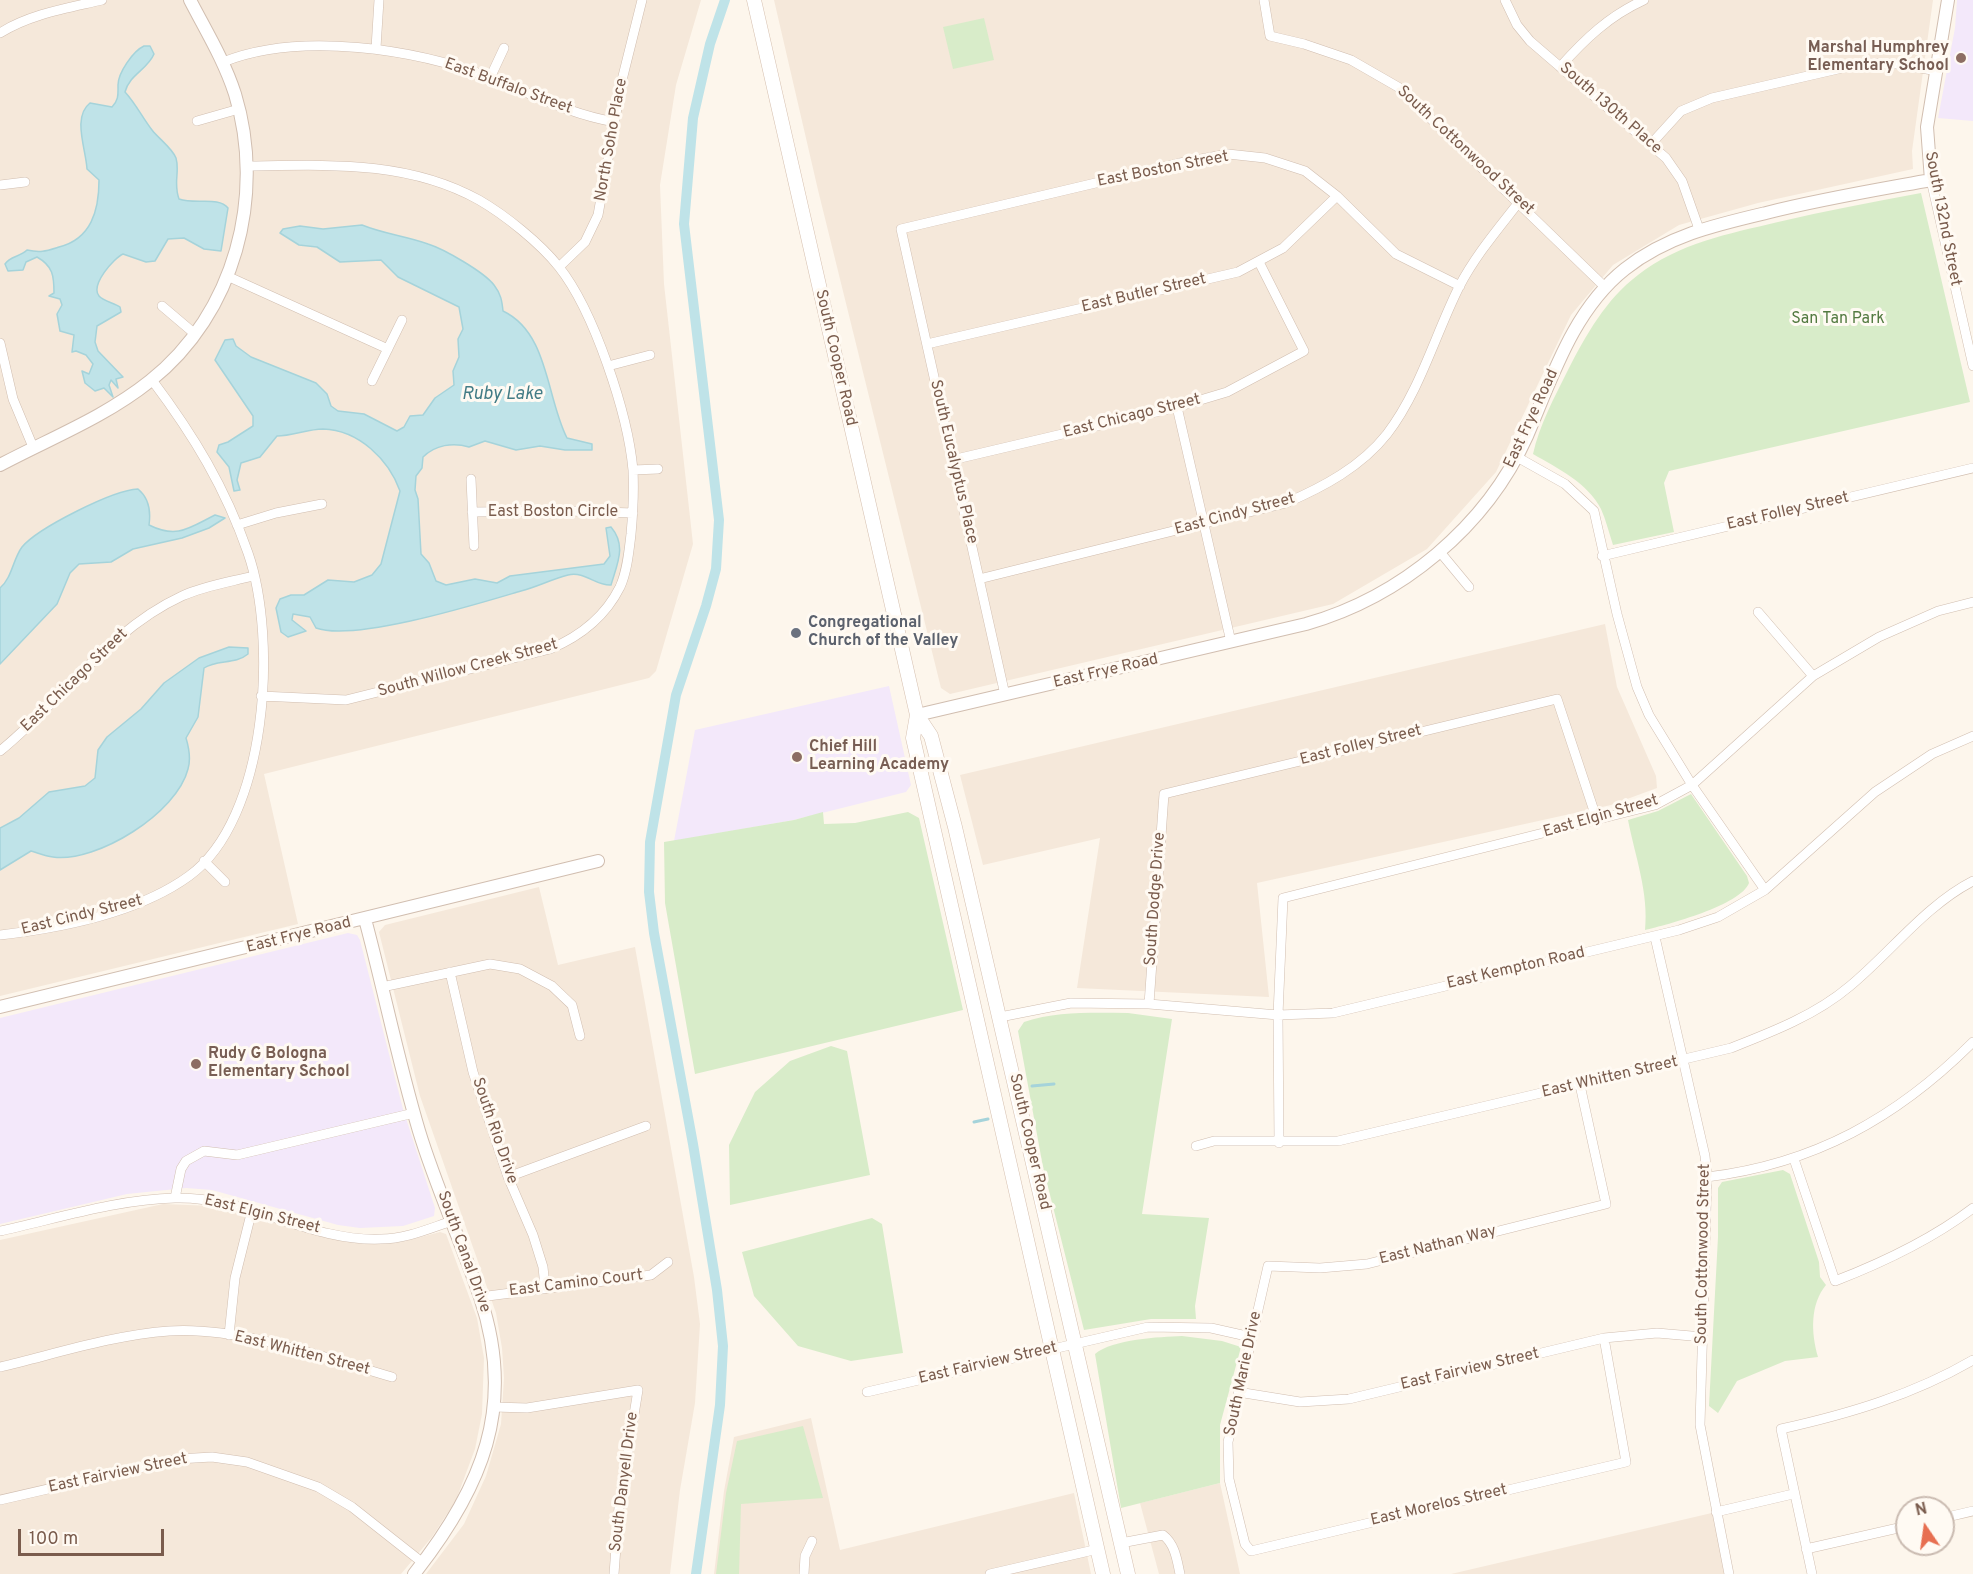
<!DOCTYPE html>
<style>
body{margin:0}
#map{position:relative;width:1973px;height:1574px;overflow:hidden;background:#fdf6ec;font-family:Overpass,sans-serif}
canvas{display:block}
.north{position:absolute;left:1895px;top:1496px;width:60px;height:60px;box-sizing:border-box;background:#fffaf3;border:2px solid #cabbb1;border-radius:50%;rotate:347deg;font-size:16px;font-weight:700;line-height:24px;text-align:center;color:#7a5c4d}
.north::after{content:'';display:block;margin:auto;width:21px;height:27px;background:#e76f51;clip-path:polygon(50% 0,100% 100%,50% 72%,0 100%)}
.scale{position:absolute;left:18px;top:1529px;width:146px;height:27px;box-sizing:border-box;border:3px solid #7a5c4d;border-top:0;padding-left:8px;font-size:18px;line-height:21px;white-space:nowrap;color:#7a5c4d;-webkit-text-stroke:4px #fffaf3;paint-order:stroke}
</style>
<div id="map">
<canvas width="1973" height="1574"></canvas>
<div class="north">N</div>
<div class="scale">100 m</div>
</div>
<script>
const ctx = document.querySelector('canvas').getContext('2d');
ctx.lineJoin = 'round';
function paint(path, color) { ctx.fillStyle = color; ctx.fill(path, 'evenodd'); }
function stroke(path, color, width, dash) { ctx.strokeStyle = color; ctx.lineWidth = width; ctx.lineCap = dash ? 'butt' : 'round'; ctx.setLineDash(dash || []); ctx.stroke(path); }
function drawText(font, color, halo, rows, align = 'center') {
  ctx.font = font + ' Overpass,sans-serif'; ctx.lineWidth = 6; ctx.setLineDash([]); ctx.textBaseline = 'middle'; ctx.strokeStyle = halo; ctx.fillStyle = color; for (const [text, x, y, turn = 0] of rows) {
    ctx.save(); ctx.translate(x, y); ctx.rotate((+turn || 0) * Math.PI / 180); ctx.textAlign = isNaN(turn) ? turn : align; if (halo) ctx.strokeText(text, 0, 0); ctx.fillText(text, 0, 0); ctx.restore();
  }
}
paint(new Path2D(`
 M 0,0 L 701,0 L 676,85 L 660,185 L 664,284 L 693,544 L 656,671 L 649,678 L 264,774 L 298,924 L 0,996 Z
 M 774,0 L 1933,0 L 1912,151 L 1913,169 L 1758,203 L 1679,225 L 1613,265 L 1571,315 L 1496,472 L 1427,549 L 1333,604 L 950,694 L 941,688 L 818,190 Z
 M 1605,624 L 1617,687 L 1656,776 L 1657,788 L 1611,805 L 1257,883 L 1269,997 L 1077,988 L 1100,838 L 983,865 L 960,775 Z
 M 539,887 L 558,965 L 635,947 L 694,1277 L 700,1324 L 695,1403 L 680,1490 L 670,1574 L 426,1574 L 464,1524 L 486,1476 L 501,1424 L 504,1378 L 502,1348 L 496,1313 L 420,1096 L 379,932 L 385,925 Z
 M 163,1204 L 213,1206 L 339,1240 L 363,1244 L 406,1241 L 440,1232 L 446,1234 L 477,1318 L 484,1358 L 482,1414 L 475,1449 L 456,1500 L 432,1537 L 401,1574 L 0,1574 L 0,1240 Z
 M 811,1418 L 840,1550 L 1074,1493 L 1091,1574 L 714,1574 L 724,1491 L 734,1437 Z
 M 1220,1483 L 1240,1574 L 1159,1574 L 1140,1503 Z
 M 1716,1512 L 1729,1574 L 1451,1574 Z`), '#f5e8da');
paint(new Path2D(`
 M 1957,0 L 1973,0 L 1973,121 L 1938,118 L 1955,28 Z
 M 889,686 L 911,785 L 906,792 L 794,820 L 674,841 L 695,730 Z
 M 348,933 L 357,935 L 360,940 L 403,1109 L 435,1208 L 434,1216 L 403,1226 L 360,1228 L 338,1225 L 212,1190 L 186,1188 L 127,1194 L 0,1224 L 0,1018 Z`), '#f3e8fa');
paint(new Path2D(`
 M 984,18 L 994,60 L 953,69 L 943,27 Z
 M 1921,193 L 1970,402 L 1669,471 L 1664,483 L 1674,532 L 1613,545 C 1609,533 1606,520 1601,509 C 1588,483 1557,468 1533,454 C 1539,426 1555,396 1568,370 C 1586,335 1606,299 1638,275 C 1679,243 1728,234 1778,222 C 1825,211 1873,202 1921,193 Z
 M 1691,794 L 1747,876 L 1749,883 C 1741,905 1667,925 1645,930 C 1649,893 1635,856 1628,820 L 1658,811 Z
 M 823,812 L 824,824 L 855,823 L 908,812 L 919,818 L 963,1010 L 695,1074 L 665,903 L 664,842 L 794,820 Z
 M 1128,1013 L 1172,1019 L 1142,1214 L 1209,1218 L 1195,1306 L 1196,1319 L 1151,1319 L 1084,1330 L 1043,1167 L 1018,1031 L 1024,1022 C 1057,1011 1093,1013 1128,1013 Z
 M 831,1046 L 847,1051 L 870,1175 L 730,1205 L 729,1145 L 755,1092 L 790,1061 Z
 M 1783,1170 L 1790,1174 L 1819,1262 L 1820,1277 L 1826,1285 C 1810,1304 1811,1333 1818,1357 L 1785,1361 L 1737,1381 L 1718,1413 L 1709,1406 L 1718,1237 L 1718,1188 L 1722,1182 Z
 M 872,1218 L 882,1224 L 903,1353 L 851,1361 L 798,1346 L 754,1296 L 742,1252 Z
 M 1182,1336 L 1222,1341 L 1241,1347 L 1220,1425 L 1220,1483 L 1121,1508 L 1095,1354 C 1113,1339 1159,1337 1182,1336 Z
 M 803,1426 L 823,1498 L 741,1504 L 739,1574 L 716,1574 L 726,1493 L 737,1441 Z`), '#d8ecc9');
const water = new Path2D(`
 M 144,46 L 150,46 L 154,54 C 148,69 129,75 125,92 C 136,104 142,117 152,130 C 159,139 172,148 176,158 C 180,172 173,183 179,199 C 196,205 218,196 228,208 L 221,251 L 204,249 L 184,238 L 168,239 L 155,261 L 146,262 L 123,254 C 114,258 90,285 99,296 C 103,301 114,303 120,307 L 121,312 L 97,326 L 95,342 L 98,351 L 123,377 L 116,379 L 118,388 L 111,380 L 109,385 L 113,397 L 104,388 L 95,391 L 85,383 L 82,371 L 89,374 L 93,364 L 86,355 L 76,351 L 72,352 L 74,335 L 60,331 L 57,314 L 62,305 L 60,299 L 49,296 L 54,293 C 54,276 53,266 37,257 L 26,262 L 23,270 L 8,271 L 5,264 C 10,256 20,257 27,250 C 41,253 46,251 59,247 C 91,239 99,211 99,180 L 87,169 C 86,149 72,117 90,103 L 112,107 C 119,100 118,94 118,85 C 118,73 133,51 144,46 Z
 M 362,225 C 384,234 406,236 428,244 C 444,249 484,272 494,285 C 501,294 502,301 503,311 C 549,333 546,397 567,438 L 592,444 L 592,450 L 565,450 L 540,446 L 516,450 L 485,441 L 469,447 C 453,442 435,445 423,457 L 422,468 L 416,476 L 415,490 L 418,499 L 421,554 L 429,563 L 436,581 L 446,585 L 475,579 L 497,583 L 510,576 L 604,564 L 610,556 L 606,528 L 611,527 C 627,546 617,564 611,585 C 596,586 585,571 568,575 C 552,579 537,587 521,591 C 477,604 355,642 316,628 L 310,617 L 293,614 L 292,620 L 306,631 L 288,637 L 281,632 L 276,608 L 280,599 L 291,595 L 304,595 L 328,580 L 354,582 L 372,575 L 381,564 L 400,491 C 389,460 359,430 323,429 C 308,429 292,436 277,436 L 260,457 L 241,463 L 237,480 L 240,490 L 234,491 L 229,467 L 217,452 L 219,445 L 228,442 L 253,426 L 253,416 L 215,360 L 225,340 L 233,339 L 236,346 L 251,357 L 316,383 L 327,394 L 331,406 L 338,411 L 364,414 L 397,431 L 404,427 L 410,416 L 423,415 L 435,398 L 454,385 L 453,371 L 459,357 L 458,339 L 463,329 L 459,307 L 398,277 L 381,260 L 340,262 L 317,247 L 299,245 L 280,233 L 283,229 L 300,226 L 323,229 Z
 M 138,489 C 149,498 151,511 149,525 C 177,539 189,528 215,515 L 225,518 L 209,528 L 182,538 L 133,549 L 111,562 L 79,564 L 70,573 L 57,604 L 0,664 L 0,588 C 12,578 13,559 22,547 C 38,528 113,490 138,489 Z
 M 229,647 L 248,648 L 248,654 C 235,665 217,659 204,668 L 198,717 L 186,738 C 189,748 191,759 188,769 C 177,813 97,863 53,857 C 45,856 38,853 31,851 L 0,870 L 0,828 L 19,818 L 49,792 L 85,786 L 95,778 L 98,750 L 107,737 L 141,709 L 164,683 L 199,658 Z`);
paint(water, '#bfe3e8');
stroke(water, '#a5d3da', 1.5);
stroke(new Path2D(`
 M 1032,1086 L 1054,1084
 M 974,1122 L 988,1119`), '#a5d3da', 3);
stroke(new Path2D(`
 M 696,1574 L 720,1405 L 723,1346 L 717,1290 L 693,1144 L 654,933 L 649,892 L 650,842 L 676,695 L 706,606 L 716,569 L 719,520 L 684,224 L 693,118 L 710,44 L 725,0`), '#bfe3e8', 10);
const minor = new Path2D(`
 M 1264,0 L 1270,36 L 1304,44 L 1351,60 L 1398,87 L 1606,288
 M 1505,0 L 1517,25 L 1530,41 L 1666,158 L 1682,181 L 1699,229
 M 0,33 C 30,14 68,8 102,0
 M 376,48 L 379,0
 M 223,62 C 300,31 416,49 491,78 C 532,94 571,115 615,122
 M 1560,67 C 1585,39 1609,16 1644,0
 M 490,78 L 504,48
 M 197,121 L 239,109
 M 1651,144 L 1681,111 L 1712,98 L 1864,63 L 1897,64 L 1938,71
 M 248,166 C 327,165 407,160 479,200 C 505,215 540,243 559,267 C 594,311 628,414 633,470 C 634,491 633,513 631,534 C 629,551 627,572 620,587 C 605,617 581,636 550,649 L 346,700 L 261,696
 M 1931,180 L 1973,366
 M 0,185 L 25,182
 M 559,267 L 585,242 L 598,215 L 622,80 L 642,0
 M 227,276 L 388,349
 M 162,306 L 195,334
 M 0,343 L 13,399 L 33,447
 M 927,344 L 1238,272 L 1283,248 L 1337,196
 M 608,366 L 650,355
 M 372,381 L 402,320
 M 1177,407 L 1231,642
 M 1517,457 L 1565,484 L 1594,511 L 1617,614 L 1637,687 L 1649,715 L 1692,785 L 1765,890
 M 952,460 L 1177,407 L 1227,392 L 1304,351 L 1259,262
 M 633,470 L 658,469
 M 471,479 L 474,546
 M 472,512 L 573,511 L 633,513
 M 237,525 L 276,513 L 322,504
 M 1440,552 L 1469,587
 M 1602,556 L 1973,468
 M 979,579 L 1286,503 C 1323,487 1361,467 1387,434 C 1420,391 1435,335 1459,287 C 1475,256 1498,229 1519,202
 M 1758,612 L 1813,676
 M 1005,695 L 901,229 L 1180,163 L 1228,154 L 1265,158 L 1305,171 L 1337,196 L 1396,254 L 1460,286
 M 0,751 C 62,701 108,630 182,596 C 204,586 230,582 253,576
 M 204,861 L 225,882
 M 0,935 C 61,928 138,913 189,876 C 268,819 278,639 248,553 C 225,487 194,436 152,380
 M 1655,937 L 1705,1156 L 1707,1177 L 1700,1425 L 1729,1574
 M 450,972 L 473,1072 L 508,1177 L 533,1235 L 543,1267 L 545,1287
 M 382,987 L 490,964 L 520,969 L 552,986 L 572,1005 L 580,1036
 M 1149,1004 L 1164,794 L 1557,699 L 1597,820
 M 1000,1017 L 1071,1003 L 1149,1004 L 1278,1015 L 1333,1013 L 1679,930 L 1718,917 L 1765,890 L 1875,792 L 1932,754 L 1973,736
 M 1580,1085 L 1606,1204 L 1367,1264 L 1320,1268 L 1268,1266 L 1228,1442 L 1229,1479 L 1245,1544 L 1251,1551 L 1626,1462 L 1604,1338
 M 1279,1143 L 1278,1015 L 1283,898 L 1655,805 L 1692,785 L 1813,676 L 1879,637 L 1938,611 L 1973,602
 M 1196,1146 L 1214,1141 L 1338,1141 L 1731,1048 C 1772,1032 1816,1015 1850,986 C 1890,953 1926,905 1973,881
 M 1794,1159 L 1835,1281 C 1884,1262 1931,1240 1973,1208
 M 508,1177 L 646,1126
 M 1707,1177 C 1814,1164 1897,1118 1973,1042
 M 175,1198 L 181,1169 L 186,1161 L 204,1151 L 237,1155 L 414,1113
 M 0,1231 C 55,1219 119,1199 175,1198 C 247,1196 310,1242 381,1239 C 406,1239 428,1229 452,1221
 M 480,1297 L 651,1275 L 668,1262
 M 229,1335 L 235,1278 L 252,1210
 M 0,1367 C 55,1354 113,1335 169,1331 C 237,1326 327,1358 392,1377
 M 867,1392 L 1148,1327 L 1211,1328 L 1251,1337
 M 1238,1392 L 1300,1402 L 1349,1399 L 1604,1338 L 1657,1333 L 1703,1337
 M 494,1407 L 527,1408 L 638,1390 L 619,1507 L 614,1574
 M 0,1500 L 178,1459 L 212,1457 L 247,1462 L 318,1487 L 352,1507 L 423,1563
 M 1716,1512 L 1793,1494
 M 1943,1518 L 1973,1511
 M 1121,1543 L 1163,1535 C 1175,1544 1177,1560 1180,1574
 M 1806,1549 L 1907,1526
 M 804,1574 L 805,1556 L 812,1541
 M 990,1574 L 1098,1549
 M 1812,1574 L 1781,1429 C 1848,1414 1913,1395 1973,1360`);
const tertiary = new Path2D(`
 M 0,465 C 51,438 105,417 150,381 C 235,314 266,195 235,94 C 224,60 206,31 190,0
 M 917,715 L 1306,624 C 1401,597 1486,527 1527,436 C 1552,378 1573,310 1625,269 C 1667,236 1715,225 1766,213 C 1821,199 1876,190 1931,180 L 1927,127 L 1948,0
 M 365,919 C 384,990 398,1061 419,1131 C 436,1187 461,1241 480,1297 C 517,1406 482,1488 414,1574
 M 0,1007 L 598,861`);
const secondary = new Path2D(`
 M 754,0 L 917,715 L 931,736 L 955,827 L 1128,1574
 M 917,715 L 913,738 L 1103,1574`);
stroke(minor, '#d1beb0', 10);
stroke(tertiary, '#d1beb0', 14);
stroke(secondary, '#d6c0b0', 15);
stroke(minor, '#fff', 9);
stroke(tertiary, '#fff', 12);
stroke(secondary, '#fff', 14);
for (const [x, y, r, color] of [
 [1961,58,6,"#8d6e63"],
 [796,633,6,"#6b7280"],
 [797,757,6,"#8d6e63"],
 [196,1064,6,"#8d6e63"]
]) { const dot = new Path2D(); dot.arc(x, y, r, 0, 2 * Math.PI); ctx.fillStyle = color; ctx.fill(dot); stroke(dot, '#fffaf3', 2); }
drawText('bold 16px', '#785e54', '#fffaf3', [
 ["Marshal Humphrey",1949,49,"right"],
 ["Elementary School",1949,67,"right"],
 ["Chief Hill",809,748],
 ["Learning Academy",809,766],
 ["Rudy G Bologna",208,1055],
 ["Elementary School",208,1073]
], 'left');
drawText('16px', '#7a5c4d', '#fffaf3', [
 ["East Buffalo Street",508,87,20],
 ["South 130th Place",1610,109,41],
 ["North Soho Place",612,140,-80],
 ["South Cottonwood Street",1465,151,43],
 ["East Boston Street",1163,170,-11],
 ["South 132nd Street",1942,219,79],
 ["East Butler Street",1144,294,-13],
 ["South Cooper Road",835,358,77],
 ["East Chicago Street",1132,417,-14],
 ["East Frye Road",1532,419,-65],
 ["South Eucalyptus Place",953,462,77],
 ["East Folley Street",1788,512,-13],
 ["East Boston Circle",553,513],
 ["East Cindy Street",1235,515,-15],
 ["South Willow Creek Street",468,669,-15],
 ["East Frye Road",1106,672,-13],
 ["East Chicago Street",75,681,-44],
 ["East Folley Street",1361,746,-14],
 ["East Elgin Street",1601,817,-16],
 ["South Dodge Drive",1156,899,-86],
 ["East Cindy Street",82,916,-14],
 ["East Frye Road",299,936,-14],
 ["East Kempton Road",1516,969,-13],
 ["East Whitten Street",1610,1078,-13],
 ["South Rio Drive",494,1131,71],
 ["South Cooper Road",1029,1142,77],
 ["East Elgin Street",262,1215,14],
 ["East Nathan Way",1438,1246,-14],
 ["South Canal Drive",463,1252,70],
 ["South Cottonwood Street",1704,1254,-89],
 ["East Camino Court",576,1284,-7],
 ["East Whitten Street",302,1354,14],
 ["East Fairview Street",988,1364,-13],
 ["East Fairview Street",1470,1370,-13],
 ["South Marie Drive",1244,1374,-78],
 ["East Fairview Street",118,1474,-12],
 ["South Danyell Drive",625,1482,-83],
 ["East Morelos Street",1439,1506,-13]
]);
drawText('16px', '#537a41', '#fffaf3', [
 ["San Tan Park",1838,320]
]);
drawText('bold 16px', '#5b616d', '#fffaf3', [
 ["Congregational",808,624],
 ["Church of the Valley",808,642]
], 'left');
drawText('italic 18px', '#437c86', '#fffaf3', [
 ["Ruby Lake",502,395]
]);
</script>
